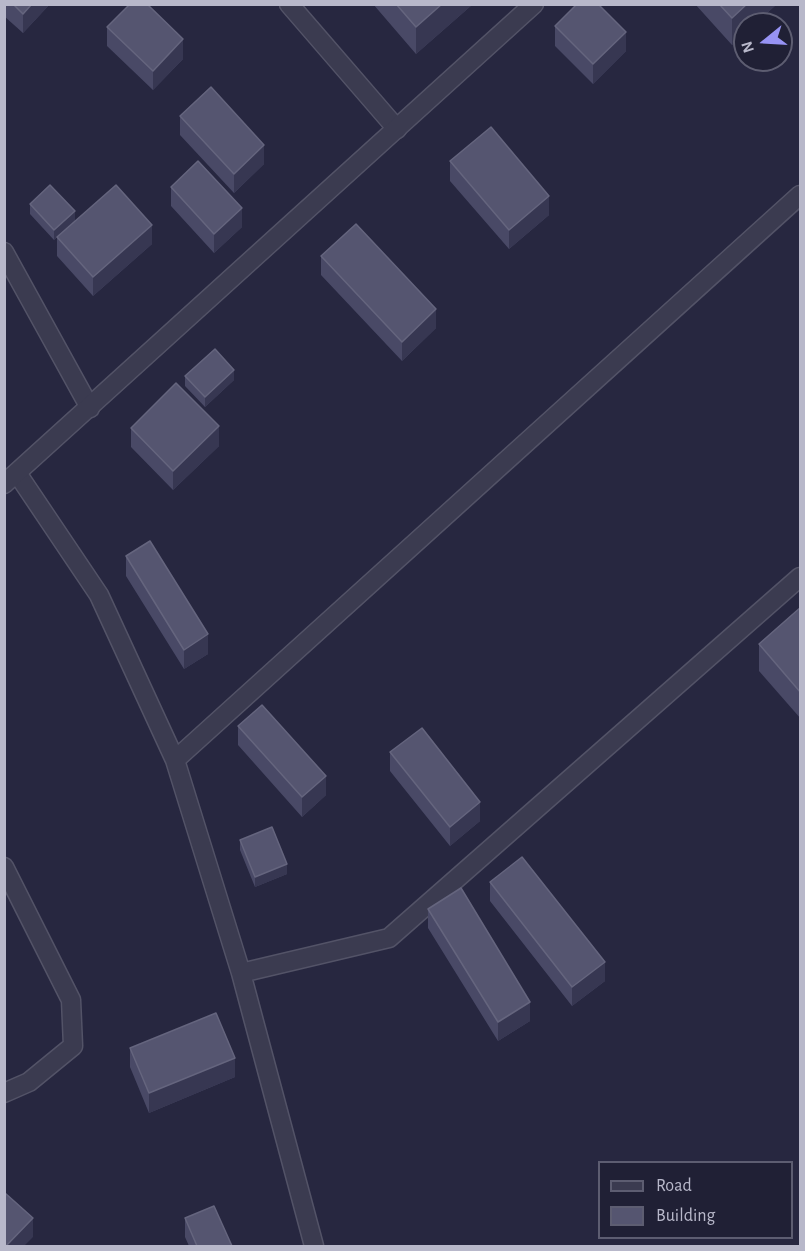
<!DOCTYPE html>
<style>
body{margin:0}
#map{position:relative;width:805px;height:1251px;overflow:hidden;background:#272740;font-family:"Alegreya Sans",sans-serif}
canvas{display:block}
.frame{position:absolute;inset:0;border:6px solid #b8b8ca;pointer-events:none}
.legend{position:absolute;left:598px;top:1161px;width:195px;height:78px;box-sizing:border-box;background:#202035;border:2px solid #5d5d71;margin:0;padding:8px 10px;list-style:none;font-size:18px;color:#b8b8ca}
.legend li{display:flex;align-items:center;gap:12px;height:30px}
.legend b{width:30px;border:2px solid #5d5d71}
.north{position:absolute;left:733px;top:12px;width:60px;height:60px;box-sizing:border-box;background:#202035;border:2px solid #5d5d71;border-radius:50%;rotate:252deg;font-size:16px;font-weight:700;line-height:24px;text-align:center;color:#b8b8ca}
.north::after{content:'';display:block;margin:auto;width:21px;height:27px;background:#9793f4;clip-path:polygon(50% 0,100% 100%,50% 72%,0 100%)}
</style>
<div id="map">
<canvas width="805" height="1251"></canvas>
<div class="frame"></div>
<ul class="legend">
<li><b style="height:8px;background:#3b3b50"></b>Road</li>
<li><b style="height:16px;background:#555570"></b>Building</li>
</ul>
<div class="north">N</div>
</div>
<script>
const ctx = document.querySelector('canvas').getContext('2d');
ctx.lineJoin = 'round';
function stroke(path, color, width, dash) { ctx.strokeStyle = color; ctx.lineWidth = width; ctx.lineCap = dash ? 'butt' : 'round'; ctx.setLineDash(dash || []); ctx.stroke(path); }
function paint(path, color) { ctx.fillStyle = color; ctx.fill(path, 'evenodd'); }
const minor = new Path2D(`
 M 289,4 L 397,129
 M 4,252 L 90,408
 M 17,473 L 99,595 L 175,760 L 241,973 L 314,1246
 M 175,760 L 800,195
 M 4,867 L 71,1000 L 73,1046 L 29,1082 L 4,1093
 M 241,973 L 389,938 L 800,577`);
const tertiary = new Path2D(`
 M 4,484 L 534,4`);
stroke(minor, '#535367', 21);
stroke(tertiary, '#535367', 21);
stroke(minor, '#3b3b50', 18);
stroke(tertiary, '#3b3b50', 18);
paint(new Path2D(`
 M 4,4 L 50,4 L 23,33 L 4,16 Z
 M 373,4 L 473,4 L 416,54 Z
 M 695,4 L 777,4 L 755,24 L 745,24 L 745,33 L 732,45 Z
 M 555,26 L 626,51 L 593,84 L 555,46 Z
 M 107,27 L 183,59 L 153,90 L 107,46 Z
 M 180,116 L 264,164 L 234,193 L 180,135 Z
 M 450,161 L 549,215 L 509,249 L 450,181 Z
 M 171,187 L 242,227 L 214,253 L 171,206 Z
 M 30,204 L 75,221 L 54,240 L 30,214 Z
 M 57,237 L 152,244 L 93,296 L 57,256 Z
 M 321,256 L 436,328 L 402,361 L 321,275 Z
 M 185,376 L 234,380 L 205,407 L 185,386 Z
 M 131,428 L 219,446 L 173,490 L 131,447 Z
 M 126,556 L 208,654 L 184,669 L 126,576 Z
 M 801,607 L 801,719 L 759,671 L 759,644 Z
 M 238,726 L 326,795 L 302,817 L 238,745 Z
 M 390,752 L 480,821 L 450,846 L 390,771 Z
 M 240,840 L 287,874 L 255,887 L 240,850 Z
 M 490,882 L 605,981 L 572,1006 L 490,901 Z
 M 428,909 L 530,1021 L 498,1041 L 428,928 Z
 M 130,1048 L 235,1077 L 149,1113 L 130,1067 Z
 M 185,1218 L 232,1246 L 189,1246 L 185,1237 Z`), '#494966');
paint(new Path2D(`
 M 32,4 L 50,4 L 23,33 L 23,14 Z
 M 442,4 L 473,4 L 416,54 L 416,27 Z
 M 747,4 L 777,4 L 755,24 L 745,24 L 745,33 L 732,45 L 732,18 Z
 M 626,32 L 626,51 L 593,84 L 593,64 Z
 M 183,39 L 183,59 L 153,90 L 153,71 Z
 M 264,145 L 264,164 L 234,193 L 234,174 Z
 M 549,196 L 549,215 L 509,249 L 509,230 Z
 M 242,208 L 242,227 L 214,253 L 214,234 Z
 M 75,211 L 75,221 L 54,240 L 54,230 Z
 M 152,225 L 152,244 L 93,296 L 93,277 Z
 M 436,309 L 436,328 L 402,361 L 402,342 Z
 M 234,370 L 234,380 L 205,407 L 205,397 Z
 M 219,426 L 219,446 L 173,490 L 173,471 Z
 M 208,634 L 208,654 L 184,669 L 184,650 Z
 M 326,776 L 326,795 L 302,817 L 302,797 Z
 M 480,802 L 480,821 L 450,846 L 450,827 Z
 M 287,864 L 287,874 L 255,887 L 255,877 Z
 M 605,962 L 605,981 L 572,1006 L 572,987 Z
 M 530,1002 L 530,1021 L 498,1041 L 498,1022 Z
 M 235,1058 L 235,1077 L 149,1113 L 149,1093 Z
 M 33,1218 L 33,1237 L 24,1246 L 6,1246 Z`), '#373752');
const building = new Path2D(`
 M 13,4 L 32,4 L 23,14 Z
 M 130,4 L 147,4 L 183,39 L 153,71 L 107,27 Z
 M 396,4 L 442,4 L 416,27 Z
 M 577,4 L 598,4 L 626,32 L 593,64 L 555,26 Z
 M 719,4 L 747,4 L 732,18 Z
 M 211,87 L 264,145 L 234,174 L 180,116 Z
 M 491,127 L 549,196 L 509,230 L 450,161 Z
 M 198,161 L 242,208 L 214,234 L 171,187 Z
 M 50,185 L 75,211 L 54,230 L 30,204 Z
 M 116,185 L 152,225 L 93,277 L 57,237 Z
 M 356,224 L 436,309 L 402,342 L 321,256 Z
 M 215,349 L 234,370 L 205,397 L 185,376 Z
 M 176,383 L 219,426 L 173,471 L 131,428 Z
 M 150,541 L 208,634 L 184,650 L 126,556 Z
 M 801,607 L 801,693 L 759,644 Z
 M 262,705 L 326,776 L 302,797 L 238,726 Z
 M 422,728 L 480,802 L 450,827 L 390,752 Z
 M 272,827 L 287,864 L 255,877 L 240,840 Z
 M 522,857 L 605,962 L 572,987 L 490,882 Z
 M 461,888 L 530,1002 L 498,1022 L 428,909 Z
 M 216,1013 L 235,1058 L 149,1093 L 130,1048 Z
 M 5,1193 L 33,1218 L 6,1246 L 4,1246 Z
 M 214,1206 L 232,1246 L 197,1246 L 185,1218 Z`);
paint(building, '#555570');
stroke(building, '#65657e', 1.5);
</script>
